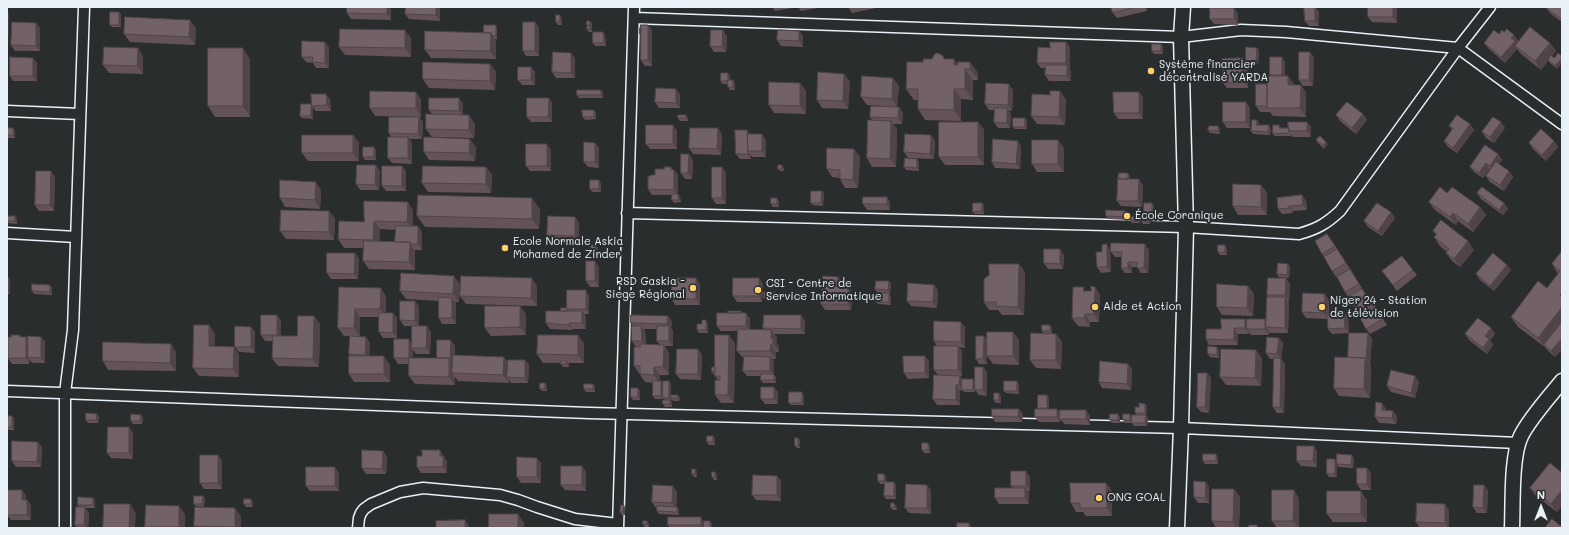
<!DOCTYPE html>
<meta charset="utf-8">
<style>
body{margin:0}
#map{position:relative;width:1569px;height:535px;overflow:hidden;background:#2a2d2e;font-family:Mali,sans-serif}
canvas{display:block}
.frame{position:absolute;inset:0;border:8px solid #e8f1f8;pointer-events:none}
.north{position:absolute;left:1521px;top:487px;width:40px;height:40px;-webkit-text-stroke:3px #2a2d2e;paint-order:stroke;rotate:0deg;font-size:11px;font-weight:700;line-height:16px;text-align:center;color:#e8f1f8}
.north::after{content:'';display:block;margin:auto;width:14px;height:18px;background:#e8f1f8;clip-path:polygon(50% 0,100% 100%,50% 72%,0 100%)}
</style>
<div id="map">
<canvas width="1569" height="535"></canvas>
<div class="frame"></div>
<div class="north">N</div>
</div>
<script>
const ctx = document.querySelector('canvas').getContext('2d');
ctx.lineJoin = 'round';
function stroke(path, color, width, dash) { ctx.strokeStyle = color; ctx.lineWidth = width; ctx.lineCap = dash ? 'butt' : 'round'; ctx.setLineDash(dash || []); ctx.stroke(path); }
function paint(path, color) { ctx.fillStyle = color; ctx.fill(path, 'evenodd'); }
function drawText(font, color, halo, rows, align = 'center') {
  ctx.font = font + ' Mali,sans-serif'; ctx.lineWidth = 4; ctx.setLineDash([]); ctx.textBaseline = 'middle'; ctx.strokeStyle = halo; ctx.fillStyle = color; for (const [text, x, y, turn = 0] of rows) {
    ctx.save(); ctx.translate(x, y); ctx.rotate((+turn || 0) * Math.PI / 180); ctx.textAlign = isNaN(turn) ? turn : align; if (halo) ctx.strokeText(text, 0, 0); ctx.fillText(text, 0, 0); ctx.restore();
  }
}
const street = new Path2D(`
 M 634,18 L 1181,37 L 1241,30 L 1286,32 L 1458,48 L 1562,124
 M 7,111 L 80,114
 M 627,213 L 1186,227 L 1299,234 C 1317,229 1326,224 1340,211 L 1458,48 L 1490,7
 M 7,233 L 76,237
 M 7,391 L 589,413 L 1181,428 L 1518,443
 M 65,528 L 65,393 L 73,330 L 84,7
 M 358,528 L 359,518 L 361,513 L 364,509 L 371,504 L 400,492 L 423,488 L 500,495 L 518,500 L 537,507 L 575,519 L 618,524
 M 618,528 L 634,7`);
const secondary = new Path2D(`
 M 1177,528 L 1181,428 L 1186,227 L 1181,37 L 1183,7
 M 1512,528 C 1513,504 1511,456 1521,436 C 1529,419 1550,396 1562,381`);
stroke(street, '#e8f1f8', 13);
stroke(secondary, '#e8f1f8', 17);
stroke(street, '#2a2d2e', 10);
stroke(secondary, '#2a2d2e', 14);
paint(new Path2D(`
 M 347,7 L 391,7 L 391,20 L 351,19 L 347,13 Z
 M 436,7 L 440,7 L 440,21 L 409,19 L 405,14 Z
 M 772,7 L 792,7 L 792,8 L 775,11 Z
 M 798,7 L 818,7 L 818,8 L 801,11 Z
 M 848,7 L 881,7 L 852,13 Z
 M 1111,7 L 1146,7 L 1147,11 L 1117,18 L 1113,13 Z
 M 1304,7 L 1315,7 L 1319,12 L 1319,26 L 1309,26 L 1305,21 Z
 M 1397,7 L 1397,23 L 1372,22 L 1368,17 Z
 M 1562,7 L 1562,22 L 1551,14 L 1547,9 Z
 M 1234,8 L 1238,14 L 1238,25 L 1214,24 L 1210,19 Z
 M 119,12 L 121,15 L 121,27 L 112,27 L 110,25 Z
 M 562,18 L 562,25 L 558,25 L 556,22 Z
 M 535,22 L 539,28 L 539,56 L 526,56 L 523,51 Z
 M 36,23 L 40,28 L 40,51 L 15,51 L 11,45 Z
 M 592,23 L 592,32 L 589,32 L 587,29 L 587,25 Z
 M 196,28 L 195,45 L 130,42 L 124,34 Z
 M 497,28 L 497,39 L 495,39 L 496,41 L 496,59 L 431,58 L 425,50 Z
 M 652,30 L 652,66 L 645,66 L 641,60 L 641,35 L 640,34 Z
 M 799,31 L 803,36 L 803,47 L 781,46 L 777,40 Z
 M 603,32 L 605,35 L 606,46 L 595,46 L 593,43 Z
 M 1504,32 L 1514,35 L 1518,41 L 1516,43 L 1517,44 L 1550,43 L 1556,51 L 1552,56 L 1557,69 L 1550,63 L 1548,60 L 1541,70 L 1521,54 L 1517,49 L 1505,63 L 1488,48 L 1484,43 L 1499,34 Z
 M 727,36 L 726,52 L 714,52 L 710,46 Z
 M 411,38 L 411,57 L 345,55 L 339,47 Z
 M 1066,42 L 1070,48 L 1070,69 L 1071,71 L 1071,81 L 1049,81 L 1045,75 L 1046,68 L 1041,68 L 1037,63 L 1050,48 Z
 M 1161,44 L 1163,47 L 1163,54 L 1154,54 L 1152,51 Z
 M 329,47 L 329,68 L 316,68 L 313,63 L 306,62 L 302,57 Z
 M 138,48 L 143,57 L 143,74 L 109,73 L 103,65 Z
 M 1259,50 L 1258,64 L 1248,64 L 1246,61 Z
 M 943,56 L 945,59 L 958,64 L 970,62 L 978,73 L 978,80 L 973,80 L 973,100 L 961,99 L 961,121 L 925,120 L 918,109 L 918,100 L 914,100 L 906,89 L 932,59 Z
 M 1314,57 L 1313,86 L 1303,86 L 1299,80 Z
 M 33,58 L 37,63 L 37,81 L 13,81 L 10,76 Z
 M 575,58 L 575,78 L 556,78 L 552,72 Z
 M 1243,58 L 1247,64 L 1248,88 L 1227,88 L 1223,83 Z
 M 250,59 L 250,117 L 215,117 L 208,106 Z
 M 1285,62 L 1285,76 L 1294,85 L 1301,85 L 1306,93 L 1306,117 L 1273,116 L 1270,112 L 1260,112 L 1256,106 L 1267,84 L 1270,76 Z
 M 490,64 L 496,72 L 495,90 L 429,88 L 423,79 Z
 M 531,67 L 535,72 L 535,85 L 522,85 L 518,80 Z
 M 844,74 L 850,82 L 848,109 L 822,108 L 817,100 Z
 M 730,76 L 730,80 L 733,80 L 735,83 L 735,90 L 730,90 L 728,87 L 728,84 L 722,84 L 721,81 Z
 M 800,83 L 806,91 L 806,114 L 774,113 L 769,105 Z
 M 899,86 L 897,107 L 867,105 L 861,97 Z
 M 601,90 L 603,92 L 603,98 L 579,98 L 577,95 Z
 M 1013,90 L 1012,111 L 1008,110 L 1011,114 L 1010,128 L 998,128 L 994,122 L 995,110 L 989,110 L 985,104 Z
 M 1060,91 L 1066,100 L 1065,125 L 1037,124 L 1031,116 L 1050,95 Z
 M 416,92 L 421,100 L 421,117 L 375,116 L 370,108 Z
 M 1139,92 L 1143,98 L 1143,119 L 1118,119 L 1114,113 Z
 M 680,94 L 680,108 L 659,108 L 655,102 Z
 M 459,98 L 463,104 L 463,115 L 475,124 L 474,138 L 432,137 L 426,129 L 432,114 L 429,110 Z
 M 549,98 L 552,103 L 552,122 L 531,122 L 527,117 Z
 M 330,99 L 331,111 L 316,111 L 313,108 L 313,119 L 302,118 L 300,116 L 311,104 L 312,105 Z
 M 1246,102 L 1250,108 L 1250,128 L 1227,128 L 1223,122 Z
 M 899,107 L 903,113 L 902,124 L 893,124 L 897,129 L 896,167 L 872,167 L 867,158 L 872,120 L 870,117 Z
 M 594,110 L 596,113 L 596,119 L 585,120 L 583,117 Z
 M 1363,114 L 1367,120 L 1356,134 L 1340,121 L 1336,115 Z
 M 419,117 L 423,122 L 422,139 L 409,139 L 412,143 L 412,164 L 392,163 L 388,158 L 391,137 L 389,133 Z
 M 678,118 L 688,118 L 688,121 L 680,121 Z
 M 1025,118 L 1027,120 L 1027,129 L 1015,129 L 1013,127 Z
 M 1257,120 L 1259,123 L 1258,125 L 1269,125 L 1271,128 L 1270,135 L 1253,134 L 1251,131 Z
 M 978,122 L 984,130 L 984,165 L 945,165 L 939,157 Z
 M 1307,122 L 1311,127 L 1311,137 L 1293,137 L 1291,134 L 1291,136 L 1275,136 L 1273,134 L 1279,125 L 1281,128 L 1289,128 Z
 M 1501,122 L 1505,128 L 1494,143 L 1486,138 L 1482,132 Z
 M 1470,124 L 1474,130 L 1457,153 L 1448,147 L 1444,141 L 1452,130 L 1449,126 Z
 M 673,125 L 677,131 L 677,149 L 650,149 L 646,144 Z
 M 1218,126 L 1220,129 L 1220,134 L 1210,133 L 1208,130 Z
 M 7,128 L 13,128 L 15,131 L 15,138 L 7,138 Z
 M 722,134 L 721,155 L 693,154 L 689,148 Z
 M 750,134 L 762,134 L 766,140 L 766,157 L 752,157 L 751,155 L 751,159 L 740,159 L 736,154 Z
 M 353,135 L 359,143 L 359,161 L 308,161 L 302,153 Z
 M 931,135 L 935,141 L 934,159 L 908,158 L 904,152 Z
 M 1316,140 L 1328,144 L 1324,149 L 1318,143 Z
 M 1018,141 L 1021,147 L 1020,169 L 995,168 L 992,162 Z
 M 1554,141 L 1558,147 L 1546,161 L 1533,149 L 1529,143 Z
 M 595,143 L 599,148 L 599,168 L 588,167 L 584,162 Z
 M 374,147 L 376,150 L 376,160 L 365,160 L 363,157 Z
 M 476,147 L 475,161 L 429,160 L 424,152 Z
 M 1064,148 L 1064,172 L 1037,172 L 1032,164 Z
 M 854,149 L 860,157 L 858,188 L 845,188 L 840,179 L 840,178 L 832,177 L 827,169 Z
 M 551,150 L 551,171 L 530,171 L 526,166 Z
 M 1498,154 L 1502,160 L 1499,164 L 1509,171 L 1513,177 L 1504,191 L 1490,182 L 1486,176 L 1491,169 L 1490,169 L 1483,178 L 1474,172 L 1470,167 Z
 M 917,159 L 919,162 L 919,171 L 906,170 L 904,167 Z
 M 693,160 L 692,179 L 685,179 L 681,173 Z
 M 402,166 L 406,171 L 406,191 L 386,191 L 382,186 Z
 M 486,167 L 492,175 L 491,193 L 428,192 L 422,183 Z
 M 671,167 L 673,170 L 674,170 L 678,175 L 678,194 L 680,197 L 681,202 L 674,203 L 672,200 L 672,195 L 652,195 L 648,189 L 655,175 L 664,169 Z
 M 722,167 L 726,173 L 726,204 L 716,204 L 712,198 Z
 M 784,168 L 784,171 L 780,171 L 778,169 Z
 M 380,171 L 379,190 L 360,190 L 356,184 Z
 M 1130,176 L 1130,179 L 1143,185 L 1142,207 L 1121,206 L 1117,201 Z
 M 55,177 L 54,211 L 39,211 L 35,205 Z
 M 601,183 L 601,192 L 592,192 L 590,189 Z
 M 1261,185 L 1267,193 L 1267,215 L 1238,215 L 1233,206 Z
 M 321,190 L 320,209 L 285,207 L 280,198 Z
 M 822,191 L 824,194 L 823,206 L 813,205 L 811,203 Z
 M 1447,193 L 1480,207 L 1486,215 L 1473,232 L 1458,221 L 1456,225 L 1435,210 L 1429,202 Z
 M 1477,193 L 1504,203 L 1508,209 L 1503,215 L 1481,199 Z
 M 1302,195 L 1306,201 L 1307,210 L 1293,211 L 1293,213 L 1282,214 L 1278,209 Z
 M 887,197 L 890,202 L 890,210 L 867,210 L 863,204 Z
 M 779,201 L 779,207 L 773,207 L 771,204 Z
 M 982,203 L 984,205 L 984,214 L 975,214 L 973,212 Z
 M 1152,203 L 1154,206 L 1154,217 L 1146,216 L 1144,214 Z
 M 540,209 L 539,229 L 425,227 L 417,216 Z
 M 413,210 L 413,226 L 422,232 L 422,250 L 415,250 L 415,270 L 369,269 L 363,261 L 364,248 L 344,248 L 338,239 L 364,222 ZM 380,229 L 396,230 L 395,242 L 379,242 Z
 M 329,211 L 335,219 L 334,240 L 286,239 L 280,231 Z
 M 1126,211 L 1128,214 L 1128,220 L 1108,219 L 1106,216 Z
 M 1391,212 L 1395,218 L 1382,236 L 1368,227 L 1364,221 Z
 M 7,216 L 15,216 L 17,219 L 17,224 L 7,223 Z
 M 575,217 L 579,223 L 579,242 L 551,241 L 547,235 Z
 M 1138,217 L 1140,219 L 1140,223 L 1132,223 L 1130,220 Z
 M 1150,220 L 1150,224 L 1143,224 L 1141,221 Z
 M 1433,231 L 1474,250 L 1460,267 L 1452,261 L 1446,253 L 1447,252 L 1440,246 L 1434,237 L 1436,235 Z
 M 1331,239 L 1350,269 L 1336,277 L 1322,254 Z
 M 598,248 L 598,254 L 593,254 L 591,251 Z
 M 1227,248 L 1227,255 L 1220,255 L 1218,252 Z
 M 1110,250 L 1111,272 L 1101,273 L 1097,267 L 1102,252 Z
 M 1149,250 L 1148,273 L 1141,273 L 1137,267 L 1132,267 L 1132,273 L 1125,273 L 1121,268 L 1122,257 L 1115,257 L 1111,252 Z
 M 1562,251 L 1562,349 L 1555,357 L 1547,350 L 1546,348 L 1518,327 L 1511,317 L 1547,288 L 1558,274 L 1552,264 Z
 M 355,253 L 359,259 L 358,279 L 331,279 L 327,273 Z
 M 1064,255 L 1063,269 L 1048,269 L 1044,263 Z
 M 1288,264 L 1290,267 L 1289,278 L 1279,277 L 1277,274 Z
 M 1507,265 L 1511,270 L 1494,291 L 1480,280 L 1476,274 Z
 M 599,267 L 599,287 L 590,287 L 586,281 Z
 M 1350,269 L 1374,307 L 1375,306 L 1387,325 L 1370,334 L 1366,329 L 1360,315 L 1345,292 Z
 M 1413,270 L 1417,275 L 1397,291 L 1382,271 Z
 M 1025,272 L 1024,315 L 1002,315 L 998,310 L 989,310 L 984,302 Z
 M 7,275 L 10,280 L 10,294 L 7,294 Z
 M 838,277 L 840,279 L 839,287 L 848,287 L 852,293 L 851,310 L 825,310 L 821,304 L 823,287 L 823,285 Z
 M 889,281 L 891,284 L 890,293 L 877,292 L 875,289 Z
 M 460,284 L 459,302 L 455,302 L 456,303 L 456,324 L 442,324 L 439,318 L 439,301 L 406,299 L 400,291 Z
 M 700,284 L 700,305 L 675,305 L 672,299 Z
 M 763,284 L 762,302 L 737,302 L 733,296 Z
 M 1290,284 L 1289,301 L 1288,301 L 1289,303 L 1288,333 L 1270,333 L 1269,332 L 1269,335 L 1251,335 L 1249,332 L 1249,334 L 1238,334 L 1238,345 L 1209,345 L 1206,339 L 1221,329 L 1245,319 L 1247,322 L 1266,321 L 1268,297 L 1267,295 Z
 M 934,285 L 938,290 L 937,308 L 911,306 L 907,301 Z
 M 537,286 L 537,306 L 466,304 L 460,296 Z
 M 1248,286 L 1254,294 L 1253,316 L 1222,315 L 1217,307 Z
 M 52,287 L 52,295 L 34,294 L 32,291 Z
 M 339,287 L 386,296 L 386,313 L 393,313 L 397,318 L 397,338 L 383,338 L 379,332 L 379,317 L 360,317 L 360,337 L 352,336 L 366,337 L 370,343 L 369,356 L 390,365 L 390,382 L 354,382 L 349,374 L 350,356 L 349,354 L 350,336 L 344,336 L 338,328 Z
 M 1095,287 L 1100,295 L 1099,322 L 1090,322 L 1090,327 L 1078,326 L 1072,318 L 1091,291 Z
 M 778,295 L 778,301 L 766,301 L 764,298 Z
 M 589,296 L 589,314 L 584,314 L 586,316 L 586,329 L 573,329 L 573,330 L 550,329 L 546,323 L 561,311 L 567,308 L 568,311 L 567,309 Z
 M 891,296 L 891,305 L 878,304 L 876,302 Z
 M 1329,300 L 1329,312 L 1348,317 L 1349,333 L 1368,333 L 1372,339 L 1370,364 L 1369,364 L 1371,366 L 1370,398 L 1339,396 L 1334,388 L 1348,357 L 1349,333 L 1332,334 L 1328,329 L 1327,319 L 1306,318 L 1302,312 Z
 M 419,306 L 419,326 L 404,326 L 400,320 Z
 M 741,311 L 743,313 L 746,313 L 750,319 L 750,329 L 764,330 L 763,328 L 801,315 L 805,321 L 805,334 L 774,334 L 777,338 L 777,344 L 779,347 L 779,352 L 776,352 L 776,359 L 772,359 L 774,362 L 774,375 L 776,377 L 776,383 L 763,383 L 761,380 L 761,376 L 747,376 L 743,371 L 744,359 L 737,351 L 738,331 L 721,331 L 717,326 L 728,313 Z
 M 526,314 L 526,335 L 491,336 L 485,328 Z
 M 277,315 L 281,321 L 281,336 L 297,336 L 314,316 L 320,324 L 319,367 L 278,366 L 272,358 L 273,341 L 265,341 L 261,335 Z
 M 668,316 L 672,322 L 671,328 L 673,331 L 673,346 L 665,346 L 669,353 L 669,375 L 660,375 L 659,381 L 661,381 L 663,384 L 669,381 L 671,384 L 671,395 L 678,395 L 680,398 L 679,401 L 673,401 L 671,399 L 671,401 L 672,402 L 672,407 L 665,407 L 663,404 L 665,400 L 663,398 L 663,399 L 655,399 L 653,396 L 653,383 L 645,382 L 634,366 L 640,347 L 636,347 L 632,341 L 633,326 L 631,323 ZM 644,329 L 657,329 L 657,341 L 660,345 L 646,344 L 645,331 Z
 M 708,323 L 708,333 L 699,333 L 697,330 Z
 M 209,325 L 215,334 L 214,346 L 234,347 L 239,355 L 239,377 L 199,376 L 193,368 Z
 M 1050,325 L 1052,328 L 1052,334 L 1056,334 L 1062,342 L 1061,369 L 1036,368 L 1030,360 L 1044,334 L 1042,331 Z
 M 251,327 L 255,332 L 255,353 L 239,352 L 235,347 Z
 M 965,327 L 965,348 L 959,347 L 962,351 L 962,376 L 960,376 L 962,380 L 973,379 L 975,381 L 983,367 L 987,372 L 987,396 L 979,395 L 975,390 L 975,392 L 964,392 L 963,391 L 960,390 L 960,405 L 937,405 L 933,399 L 938,375 L 934,370 L 937,346 L 934,341 Z
 M 1491,328 L 1495,334 L 1490,340 L 1493,345 L 1487,354 L 1469,340 L 1465,334 Z
 M 431,332 L 430,354 L 416,354 L 413,350 L 413,358 L 437,358 L 455,346 L 454,355 L 507,362 L 525,360 L 529,365 L 528,383 L 511,383 L 509,380 L 509,383 L 458,381 L 455,377 L 455,385 L 415,384 L 409,376 L 409,364 L 398,364 L 394,358 L 412,342 Z
 M 1013,332 L 1019,340 L 1019,365 L 993,364 L 987,356 L 987,364 L 979,364 L 976,359 L 984,336 L 987,341 Z
 M 21,337 L 28,340 L 41,337 L 45,342 L 45,363 L 32,363 L 30,360 L 29,364 L 12,364 L 8,358 Z
 M 1279,338 L 1283,343 L 1281,359 L 1285,364 L 1284,413 L 1277,413 L 1273,407 L 1274,359 L 1270,359 L 1266,353 Z
 M 584,343 L 584,363 L 568,363 L 569,367 L 563,367 L 561,363 L 543,363 L 537,354 Z
 M 735,343 L 734,403 L 721,403 L 715,395 L 718,380 L 715,376 L 715,375 L 714,375 L 712,372 L 715,367 Z
 M 698,349 L 702,355 L 701,380 L 680,379 L 676,374 Z
 M 1219,350 L 1219,358 L 1210,357 L 1208,354 Z
 M 176,352 L 176,371 L 108,370 L 103,361 Z
 M 1262,358 L 1261,386 L 1226,385 L 1220,377 Z
 M 929,361 L 929,378 L 908,379 L 904,373 Z
 M 1128,364 L 1132,369 L 1131,390 L 1102,388 L 1099,382 Z
 M 1207,373 L 1211,378 L 1209,413 L 1201,412 L 1197,407 Z
 M 1419,382 L 1415,398 L 1391,392 L 1387,386 Z
 M 545,383 L 547,386 L 547,391 L 542,391 L 540,389 Z
 M 593,384 L 595,387 L 595,392 L 586,392 L 584,389 Z
 M 1019,384 L 1019,394 L 1006,393 L 1004,391 Z
 M 774,387 L 778,392 L 778,404 L 765,404 L 761,399 Z
 M 638,388 L 640,391 L 640,400 L 633,400 L 631,397 Z
 M 804,395 L 804,405 L 791,405 L 789,403 Z
 M 1047,395 L 1049,398 L 1049,409 L 1060,414 L 1090,416 L 1090,425 L 1064,424 L 1061,419 L 1060,422 L 1039,422 L 1035,417 L 1038,409 L 1038,408 Z
 M 1001,396 L 1001,403 L 996,403 L 994,400 Z
 M 1147,406 L 1146,416 L 1148,418 L 1147,426 L 1134,426 L 1132,423 L 1125,423 L 1123,420 L 1137,415 L 1135,413 Z
 M 1386,409 L 1386,410 L 1393,411 L 1397,417 L 1396,424 L 1379,423 L 1375,417 Z
 M 1023,414 L 1022,422 L 995,422 L 992,416 Z
 M 1118,414 L 1120,417 L 1120,423 L 1112,423 L 1110,420 Z
 M 7,416 L 14,418 L 14,430 L 7,430 Z
 M 99,416 L 98,423 L 88,423 L 86,420 Z
 M 143,417 L 142,424 L 133,424 L 131,421 Z
 M 129,427 L 133,433 L 133,459 L 111,458 L 107,453 Z
 M 713,436 L 715,439 L 715,445 L 709,445 L 707,442 Z
 M 800,440 L 800,448 L 797,448 L 795,446 Z
 M 38,442 L 42,447 L 41,467 L 16,467 L 12,461 Z
 M 928,443 L 930,446 L 930,453 L 924,453 L 922,450 Z
 M 1314,446 L 1317,452 L 1317,467 L 1301,466 L 1297,461 Z
 M 383,451 L 387,457 L 386,474 L 366,474 L 362,468 Z
 M 1216,454 L 1218,457 L 1218,464 L 1205,464 L 1203,461 Z
 M 218,455 L 222,461 L 222,489 L 204,489 L 200,483 Z
 M 422,456 L 444,456 L 444,457 L 447,462 L 447,473 L 421,473 L 417,467 Z
 M 1354,458 L 1353,468 L 1339,467 L 1337,465 L 1337,477 L 1329,477 L 1327,474 L 1337,462 Z
 M 541,463 L 541,483 L 521,483 L 517,477 Z
 M 582,466 L 586,472 L 586,491 L 565,490 L 561,485 Z
 M 695,469 L 697,472 L 697,477 L 694,477 L 692,474 Z
 M 715,472 L 717,475 L 717,480 L 714,480 L 712,477 Z
 M 339,473 L 339,491 L 310,491 L 306,486 Z
 M 1371,473 L 1371,490 L 1361,490 L 1357,484 Z
 M 1562,473 L 1557,512 L 1536,496 L 1530,488 Z
 M 884,474 L 886,477 L 886,482 L 896,485 L 896,499 L 886,499 L 884,496 L 885,484 L 880,484 L 878,481 Z
 M 777,476 L 781,481 L 781,501 L 756,500 L 752,495 Z
 M 1030,477 L 1030,491 L 1028,491 L 1029,493 L 1029,504 L 999,504 L 995,498 L 1013,488 L 1011,486 Z
 M 1106,483 L 1112,491 L 1112,516 L 1086,516 L 1083,512 L 1076,512 L 1071,503 Z
 M 1484,485 L 1488,491 L 1487,513 L 1477,513 L 1473,507 Z
 M 1209,487 L 1209,503 L 1198,503 L 1194,497 Z
 M 1234,489 L 1240,497 L 1239,528 L 1216,528 L 1212,521 Z
 M 22,490 L 26,496 L 26,500 L 27,500 L 31,505 L 31,520 L 11,520 L 7,515 Z
 M 931,490 L 931,514 L 909,513 L 905,508 Z
 M 1294,490 L 1299,499 L 1299,528 L 1277,528 L 1272,521 Z
 M 677,492 L 676,507 L 677,507 L 679,510 L 679,515 L 659,514 L 657,511 L 657,508 L 656,508 L 652,502 Z
 M 203,496 L 205,499 L 204,507 L 196,506 L 194,504 Z
 M 95,500 L 95,508 L 85,508 L 89,513 L 88,528 L 77,528 L 75,525 L 79,507 L 78,505 Z
 M 1367,500 L 1367,522 L 1333,522 L 1327,514 Z
 M 253,502 L 253,507 L 246,507 L 244,504 Z
 M 894,503 L 896,506 L 897,510 L 893,510 L 891,508 Z
 M 625,508 L 625,515 L 622,515 L 620,512 Z
 M 1449,510 L 1449,528 L 1417,528 L 1419,527 L 1416,522 Z
 M 185,514 L 185,528 L 146,528 L 145,527 Z
 M 241,516 L 241,528 L 196,528 L 194,526 Z
 M 647,521 L 649,524 L 649,527 L 645,527 L 643,524 Z
 M 704,521 L 710,521 L 712,524 L 712,528 L 670,528 L 668,525 Z`), '#635359');
paint(new Path2D(`
 M 387,7 L 391,7 L 391,20 L 387,14 Z
 M 436,7 L 440,7 L 440,21 L 436,15 Z
 M 1315,7 L 1319,12 L 1319,26 L 1315,21 Z
 M 1393,7 L 1397,7 L 1397,23 L 1393,17 Z
 M 1234,8 L 1238,14 L 1238,25 L 1234,19 Z
 M 7,11 L 9,14 L 8,51 L 7,49 Z
 M 119,12 L 121,15 L 121,27 L 119,25 Z
 M 560,15 L 562,18 L 562,25 L 560,22 Z
 M 190,20 L 196,28 L 195,45 L 189,37 Z
 M 590,21 L 592,23 L 592,27 L 590,25 Z
 M 535,22 L 539,28 L 539,56 L 535,51 Z
 M 36,23 L 40,28 L 40,51 L 36,46 Z
 M 496,25 L 497,28 L 497,39 L 496,36 Z
 M 648,25 L 652,30 L 652,66 L 648,60 Z
 M 590,26 L 592,28 L 592,32 L 590,29 Z
 M 405,30 L 411,38 L 411,57 L 405,48 Z
 M 723,30 L 727,36 L 726,52 L 722,47 Z
 M 799,31 L 803,36 L 803,47 L 799,41 Z
 M 603,32 L 605,35 L 606,46 L 604,43 Z
 M 491,33 L 496,41 L 496,59 L 490,51 Z
 M 1514,35 L 1518,41 L 1516,43 L 1518,47 L 1515,46 L 1517,49 L 1505,63 L 1501,57 L 1511,38 Z
 M 325,42 L 329,47 L 329,68 L 325,63 Z
 M 1066,42 L 1070,48 L 1070,69 L 1066,63 Z
 M 1550,43 L 1556,51 L 1541,70 L 1535,61 Z
 M 1161,44 L 1163,47 L 1163,54 L 1161,51 Z
 M 138,48 L 143,57 L 143,74 L 137,66 Z
 M 243,48 L 250,59 L 250,117 L 243,106 Z
 M 1257,48 L 1259,50 L 1258,64 L 1256,61 Z
 M 1310,52 L 1314,57 L 1313,86 L 1309,80 Z
 M 571,53 L 575,58 L 575,78 L 571,73 Z
 M 1282,57 L 1285,62 L 1285,81 L 1282,75 Z
 M 33,58 L 37,63 L 37,81 L 33,76 Z
 M 1243,58 L 1247,64 L 1248,88 L 1244,82 Z
 M 1562,58 L 1562,63 L 1557,69 L 1555,66 Z
 M 954,59 L 962,70 L 954,65 Z
 M 970,62 L 978,73 L 978,80 L 970,69 Z
 M 490,64 L 496,72 L 495,90 L 490,81 Z
 M 1067,65 L 1071,71 L 1071,81 L 1067,76 Z
 M 531,67 L 535,72 L 535,85 L 531,80 Z
 M 965,69 L 973,80 L 973,100 L 965,89 Z
 M 728,73 L 730,76 L 730,84 L 728,81 Z
 M 844,74 L 850,82 L 848,109 L 843,101 Z
 M 1288,76 L 1294,84 L 1294,93 L 1288,85 Z
 M 893,78 L 899,86 L 897,107 L 892,99 Z
 M 733,80 L 735,83 L 735,90 L 733,87 Z
 M 800,83 L 806,91 L 806,114 L 800,106 Z
 M 1009,84 L 1013,90 L 1012,111 L 1008,105 Z
 M 1301,85 L 1306,93 L 1306,117 L 1300,108 Z
 M 676,89 L 680,94 L 680,108 L 676,103 Z
 M 954,89 L 961,99 L 961,121 L 954,110 Z
 M 601,90 L 603,92 L 603,98 L 601,95 Z
 M 1060,91 L 1066,100 L 1065,125 L 1059,117 Z
 M 416,92 L 421,100 L 421,117 L 416,108 Z
 M 1139,92 L 1143,98 L 1143,119 L 1139,113 Z
 M 326,94 L 330,99 L 331,111 L 327,105 Z
 M 459,98 L 463,104 L 463,116 L 459,111 Z
 M 549,98 L 552,103 L 552,122 L 548,117 Z
 M 1246,102 L 1250,108 L 1250,128 L 1246,122 Z
 M 311,104 L 313,108 L 313,119 L 311,116 Z
 M 899,107 L 903,113 L 902,124 L 898,118 Z
 M 1007,108 L 1011,114 L 1010,128 L 1007,123 Z
 M 594,110 L 596,113 L 596,119 L 594,117 Z
 M 1363,114 L 1367,120 L 1356,134 L 1352,128 Z
 M 469,115 L 475,124 L 474,138 L 469,130 Z
 M 686,115 L 688,118 L 688,121 L 686,118 Z
 M 419,117 L 423,122 L 422,139 L 418,134 Z
 M 1025,118 L 1027,120 L 1027,129 L 1025,127 Z
 M 1257,120 L 1259,123 L 1258,128 L 1256,125 Z
 M 891,121 L 897,129 L 896,167 L 890,159 Z
 M 978,122 L 984,130 L 984,165 L 978,157 Z
 M 1307,122 L 1311,127 L 1311,137 L 1307,131 Z
 M 1501,122 L 1505,128 L 1494,143 L 1490,137 Z
 M 1470,124 L 1474,130 L 1457,153 L 1453,148 Z
 M 673,125 L 677,131 L 677,149 L 673,144 Z
 M 1269,125 L 1271,128 L 1270,135 L 1268,132 Z
 M 1218,126 L 1220,129 L 1220,134 L 1218,131 Z
 M 13,128 L 15,131 L 15,138 L 13,135 Z
 M 718,128 L 722,134 L 721,155 L 717,149 Z
 M 747,130 L 751,136 L 748,151 L 751,155 L 751,159 L 748,154 Z
 M 762,134 L 766,140 L 766,157 L 762,151 Z
 M 353,135 L 359,143 L 359,161 L 353,153 Z
 M 931,135 L 935,141 L 934,159 L 930,154 Z
 M 408,137 L 412,143 L 412,164 L 408,158 Z
 M 470,139 L 476,147 L 475,161 L 469,153 Z
 M 1058,140 L 1064,148 L 1064,172 L 1058,164 Z
 M 1018,141 L 1021,147 L 1020,169 L 1016,164 Z
 M 1554,141 L 1558,147 L 1546,161 L 1542,155 Z
 M 1326,142 L 1328,144 L 1324,149 L 1323,146 Z
 M 595,143 L 599,148 L 599,168 L 595,162 Z
 M 547,144 L 551,150 L 551,171 L 547,166 Z
 M 374,147 L 376,150 L 376,160 L 374,157 Z
 M 854,149 L 860,157 L 858,188 L 853,180 Z
 M 689,154 L 693,160 L 692,179 L 688,173 Z
 M 1498,154 L 1502,160 L 1494,172 L 1490,166 Z
 M 917,159 L 919,162 L 919,171 L 917,168 Z
 M 1486,163 L 1490,169 L 1483,178 L 1479,173 Z
 M 376,165 L 380,171 L 379,190 L 375,185 Z
 M 782,165 L 784,168 L 784,171 L 782,169 Z
 M 402,166 L 406,171 L 406,191 L 402,186 Z
 M 486,167 L 492,175 L 491,193 L 486,184 Z
 M 671,167 L 674,171 L 674,170 L 678,175 L 678,195 L 674,190 Z
 M 722,167 L 726,173 L 726,204 L 722,198 Z
 M 51,171 L 55,177 L 54,211 L 50,205 Z
 M 1509,171 L 1513,177 L 1504,191 L 1500,185 Z
 M 1128,173 L 1130,176 L 1130,183 L 1128,180 Z
 M 1139,179 L 1143,185 L 1142,207 L 1138,201 Z
 M 599,180 L 601,183 L 601,192 L 599,189 Z
 M 316,182 L 321,190 L 320,209 L 315,200 Z
 M 1261,185 L 1267,193 L 1267,215 L 1261,207 Z
 M 822,191 L 824,194 L 823,206 L 821,203 Z
 M 678,194 L 680,197 L 681,202 L 679,200 Z
 M 1302,195 L 1306,201 L 1307,210 L 1303,205 Z
 M 887,197 L 890,202 L 890,210 L 887,204 Z
 M 532,198 L 540,209 L 539,229 L 532,219 Z
 M 777,198 L 779,201 L 779,207 L 777,204 Z
 M 408,202 L 413,210 L 413,230 L 407,222 Z
 M 982,203 L 984,205 L 984,214 L 982,211 Z
 M 1152,203 L 1154,206 L 1154,217 L 1152,214 Z
 M 1504,203 L 1508,209 L 1503,215 L 1499,210 Z
 M 1289,206 L 1293,211 L 1293,213 L 1289,208 Z
 M 1480,207 L 1486,215 L 1473,232 L 1468,224 Z
 M 329,211 L 335,219 L 334,240 L 329,232 Z
 M 1126,211 L 1128,214 L 1128,220 L 1126,217 Z
 M 1391,212 L 1395,218 L 1382,236 L 1378,231 Z
 M 1453,213 L 1458,221 L 1456,225 L 1450,217 Z
 M 15,216 L 17,219 L 17,224 L 15,221 Z
 M 575,217 L 579,223 L 579,242 L 575,236 Z
 M 1138,217 L 1140,219 L 1140,223 L 1138,221 Z
 M 1148,217 L 1150,220 L 1150,224 L 1148,221 Z
 M 374,221 L 380,229 L 379,248 L 373,240 Z
 M 418,226 L 422,232 L 422,250 L 418,244 Z
 M 1468,241 L 1474,250 L 1460,267 L 1454,259 Z
 M 410,242 L 415,251 L 415,270 L 409,262 Z
 M 1107,244 L 1110,250 L 1111,272 L 1107,267 Z
 M 1145,244 L 1149,250 L 1148,273 L 1144,268 Z
 M 596,245 L 598,248 L 598,254 L 596,251 Z
 M 1225,245 L 1227,248 L 1227,255 L 1225,252 Z
 M 1060,249 L 1064,255 L 1063,269 L 1060,264 Z
 M 355,253 L 359,259 L 358,279 L 354,274 Z
 M 595,261 L 599,267 L 599,287 L 595,281 Z
 M 1128,262 L 1132,267 L 1132,273 L 1128,268 Z
 M 1019,264 L 1025,272 L 1024,315 L 1018,307 Z
 M 1288,264 L 1290,267 L 1289,278 L 1287,275 Z
 M 1507,265 L 1511,270 L 1494,291 L 1490,286 Z
 M 7,275 L 10,280 L 10,294 L 7,290 Z
 M 454,276 L 460,284 L 459,302 L 453,294 Z
 M 838,277 L 840,279 L 839,289 L 837,286 Z
 M 532,278 L 537,286 L 537,306 L 531,298 Z
 M 696,278 L 700,284 L 700,305 L 696,299 Z
 M 759,278 L 763,284 L 762,302 L 759,296 Z
 M 1286,278 L 1290,284 L 1289,301 L 1285,295 Z
 M 889,281 L 891,284 L 890,293 L 888,290 Z
 M 50,285 L 52,287 L 52,295 L 50,292 Z
 M 934,285 L 938,290 L 937,308 L 933,302 Z
 M 1248,286 L 1254,294 L 1253,316 L 1247,308 Z
 M 848,287 L 852,293 L 851,310 L 848,304 Z
 M 1095,287 L 1100,295 L 1099,322 L 1094,314 Z
 M 381,288 L 386,296 L 386,318 L 380,309 Z
 M 586,290 L 589,296 L 589,314 L 586,309 Z
 M 776,292 L 778,295 L 778,301 L 776,298 Z
 M 889,293 L 891,296 L 891,305 L 889,302 Z
 M 1325,294 L 1329,300 L 1328,319 L 1324,313 Z
 M 1285,297 L 1289,303 L 1288,333 L 1285,328 Z
 M 452,298 L 456,303 L 456,324 L 452,318 Z
 M 415,301 L 419,306 L 419,326 L 415,321 Z
 M 520,306 L 526,314 L 526,335 L 520,327 Z
 M 1562,307 L 1562,327 L 1544,345 L 1546,348 L 1538,338 Z
 M 355,309 L 360,317 L 360,337 L 354,328 Z
 M 582,311 L 586,316 L 586,329 L 582,323 Z
 M 1344,311 L 1348,317 L 1349,333 L 1345,328 Z
 M 393,313 L 397,318 L 397,338 L 393,333 Z
 M 746,313 L 750,319 L 750,331 L 746,326 Z
 M 1085,314 L 1090,322 L 1090,327 L 1084,318 Z
 M 277,315 L 281,321 L 281,341 L 277,335 Z
 M 801,315 L 805,321 L 805,334 L 801,329 Z
 M 314,316 L 320,324 L 319,367 L 313,359 Z
 M 668,316 L 672,322 L 671,328 L 673,331 L 673,346 L 669,341 L 669,327 L 667,324 Z
 M 1245,319 L 1249,324 L 1247,329 L 1249,332 L 1249,334 L 1245,328 Z
 M 1265,319 L 1269,325 L 1266,327 L 1269,332 L 1269,335 L 1265,329 Z
 M 706,320 L 708,323 L 708,333 L 706,330 Z
 M 961,322 L 965,327 L 965,348 L 961,342 Z
 M 569,323 L 573,329 L 573,330 L 569,325 Z
 M 209,325 L 215,334 L 214,355 L 209,346 Z
 M 1050,325 L 1052,328 L 1052,334 L 1050,331 Z
 M 427,326 L 431,332 L 430,354 L 426,348 Z
 M 641,326 L 645,331 L 646,347 L 642,341 Z
 M 251,327 L 255,332 L 255,353 L 251,347 Z
 M 1234,328 L 1238,334 L 1238,345 L 1234,340 Z
 M 1491,328 L 1495,334 L 1490,340 L 1493,345 L 1487,354 L 1483,348 L 1485,336 Z
 M 771,330 L 777,338 L 777,344 L 779,347 L 779,352 L 773,344 L 771,338 Z
 M 1013,332 L 1019,340 L 1019,365 L 1013,356 Z
 M 1368,333 L 1372,339 L 1370,364 L 1366,358 Z
 M 1056,334 L 1062,342 L 1061,369 L 1056,360 Z
 M 578,335 L 584,343 L 584,363 L 578,355 Z
 M 729,335 L 735,343 L 734,403 L 728,395 Z
 M 984,336 L 987,341 L 987,364 L 983,359 Z
 M 26,337 L 30,342 L 28,357 L 30,360 L 29,364 L 26,358 Z
 M 41,337 L 45,342 L 45,363 L 41,358 Z
 M 366,337 L 370,343 L 369,361 L 365,355 Z
 M 1279,338 L 1283,343 L 1281,359 L 1285,364 L 1284,413 L 1280,407 L 1281,359 L 1277,354 Z
 M 1562,338 L 1562,349 L 1555,357 L 1551,351 Z
 M 409,339 L 413,344 L 412,348 L 413,350 L 413,364 L 409,358 Z
 M 451,340 L 455,346 L 454,365 L 452,373 L 455,377 L 455,385 L 449,377 Z
 M 171,344 L 176,352 L 176,371 L 170,363 Z
 M 771,344 L 776,352 L 776,359 L 770,351 Z
 M 664,345 L 669,353 L 669,375 L 663,367 Z
 M 958,346 L 962,351 L 962,376 L 958,370 Z
 M 234,347 L 239,355 L 239,377 L 233,369 Z
 M 1217,347 L 1219,350 L 1219,358 L 1217,355 Z
 M 698,349 L 702,355 L 701,380 L 698,374 Z
 M 1256,350 L 1262,358 L 1261,386 L 1255,378 Z
 M 384,356 L 390,365 L 390,382 L 384,374 Z
 M 925,356 L 929,361 L 929,378 L 925,373 Z
 M 504,357 L 510,365 L 507,377 L 509,380 L 509,383 L 503,375 Z
 M 770,357 L 774,362 L 774,375 L 776,377 L 776,383 L 774,380 L 774,376 L 770,371 Z
 M 1365,358 L 1371,366 L 1370,398 L 1364,389 Z
 M 525,360 L 529,365 L 528,383 L 525,378 Z
 M 567,361 L 569,364 L 569,367 L 567,364 Z
 M 1128,364 L 1132,369 L 1131,390 L 1127,384 Z
 M 654,367 L 660,375 L 659,383 L 654,375 Z
 M 983,367 L 987,372 L 987,396 L 983,390 Z
 M 1207,373 L 1211,378 L 1209,413 L 1205,407 Z
 M 960,376 L 963,381 L 963,390 L 959,385 Z
 M 1415,376 L 1419,382 L 1415,398 L 1411,393 Z
 M 973,379 L 975,382 L 975,392 L 973,390 Z
 M 661,381 L 663,384 L 663,399 L 661,396 Z
 M 669,381 L 671,384 L 671,401 L 669,398 Z
 M 1017,381 L 1019,384 L 1019,394 L 1017,391 Z
 M 545,383 L 547,386 L 547,391 L 545,389 Z
 M 593,384 L 595,387 L 595,392 L 593,389 Z
 M 956,385 L 960,390 L 960,405 L 956,400 Z
 M 774,387 L 778,392 L 778,404 L 774,399 Z
 M 638,388 L 640,391 L 640,400 L 638,397 Z
 M 802,392 L 804,395 L 804,405 L 802,403 Z
 M 999,393 L 1001,396 L 1001,403 L 999,400 Z
 M 678,395 L 680,398 L 679,401 L 677,398 Z
 M 1047,395 L 1049,398 L 1049,411 L 1047,408 Z
 M 670,400 L 672,402 L 672,407 L 670,404 Z
 M 1382,403 L 1386,409 L 1386,416 L 1382,410 Z
 M 1145,404 L 1147,406 L 1146,416 L 1145,413 Z
 M 1019,409 L 1023,414 L 1022,422 L 1018,417 Z
 M 1057,409 L 1061,415 L 1060,422 L 1057,417 Z
 M 1086,410 L 1090,416 L 1090,425 L 1086,419 Z
 M 1393,411 L 1397,417 L 1396,424 L 1392,418 Z
 M 97,414 L 99,416 L 98,423 L 96,420 Z
 M 1118,414 L 1120,417 L 1120,423 L 1118,420 Z
 M 1130,414 L 1132,417 L 1132,423 L 1130,420 Z
 M 141,415 L 143,417 L 142,424 L 140,421 Z
 M 1146,415 L 1148,418 L 1147,426 L 1145,423 Z
 M 12,416 L 14,418 L 14,430 L 12,427 Z
 M 129,427 L 133,433 L 133,459 L 129,453 Z
 M 713,436 L 715,439 L 715,445 L 713,442 Z
 M 798,438 L 800,440 L 800,448 L 798,446 Z
 M 38,442 L 42,447 L 41,467 L 37,462 Z
 M 928,443 L 930,446 L 930,453 L 928,450 Z
 M 7,445 L 8,446 L 8,467 L 7,466 Z
 M 1314,446 L 1317,452 L 1317,467 L 1313,461 Z
 M 440,450 L 447,462 L 447,473 L 443,467 L 440,456 Z
 M 383,451 L 387,457 L 386,474 L 382,469 Z
 M 1216,454 L 1218,457 L 1218,464 L 1216,461 Z
 M 218,455 L 222,461 L 222,489 L 218,483 Z
 M 1352,455 L 1354,458 L 1353,468 L 1351,465 Z
 M 537,458 L 541,463 L 541,483 L 537,477 Z
 M 1335,459 L 1337,462 L 1337,477 L 1335,474 Z
 M 582,466 L 586,472 L 586,491 L 582,485 Z
 M 335,467 L 339,473 L 339,491 L 335,486 Z
 M 1367,468 L 1371,473 L 1371,490 L 1367,484 Z
 M 695,469 L 697,472 L 697,477 L 695,474 Z
 M 1026,471 L 1030,477 L 1030,491 L 1026,486 Z
 M 715,472 L 717,475 L 717,480 L 715,477 Z
 M 884,474 L 886,477 L 886,484 L 884,481 Z
 M 777,476 L 781,481 L 781,501 L 777,495 Z
 M 894,482 L 896,485 L 896,499 L 894,496 Z
 M 1206,482 L 1209,487 L 1209,503 L 1205,498 Z
 M 1106,483 L 1112,491 L 1112,516 L 1107,508 Z
 M 927,485 L 931,490 L 931,514 L 927,508 Z
 M 1484,485 L 1488,491 L 1487,513 L 1483,508 Z
 M 673,486 L 677,492 L 676,509 L 672,503 Z
 M 1025,488 L 1029,493 L 1029,504 L 1025,498 Z
 M 1234,489 L 1240,497 L 1239,528 L 1237,528 L 1233,522 Z
 M 22,490 L 26,496 L 26,505 L 22,500 Z
 M 1294,490 L 1299,499 L 1299,528 L 1298,528 L 1293,521 Z
 M 1562,490 L 1562,506 L 1557,512 L 1551,504 Z
 M 1361,491 L 1367,500 L 1367,522 L 1361,514 Z
 M 203,496 L 205,499 L 204,507 L 202,504 Z
 M 93,498 L 95,500 L 95,508 L 93,505 Z
 M 251,499 L 253,502 L 253,507 L 251,504 Z
 M 27,500 L 31,505 L 31,520 L 27,515 Z
 M 894,503 L 896,506 L 897,510 L 895,507 Z
 M 130,504 L 136,513 L 135,528 L 129,528 Z
 M 1445,504 L 1449,510 L 1449,528 L 1448,528 L 1445,523 Z
 M 624,505 L 625,508 L 625,515 L 623,512 Z
 M 179,506 L 185,514 L 185,528 L 179,528 Z
 M 85,507 L 89,513 L 88,528 L 86,528 L 84,525 Z
 M 677,507 L 679,510 L 679,515 L 677,512 Z
 M 235,508 L 241,516 L 241,528 L 236,528 L 235,527 Z
 M 518,514 L 524,523 L 524,528 L 518,528 Z
 M 701,517 L 705,523 L 705,528 L 703,528 L 701,525 Z
 M 465,520 L 469,526 L 469,528 L 465,528 Z
 M 647,521 L 649,524 L 649,527 L 647,524 Z
 M 710,521 L 712,524 L 712,528 L 710,528 Z
 M 969,523 L 971,526 L 971,528 L 969,528 Z`), '#504449');
const building = new Path2D(`
 M 347,7 L 387,7 L 387,14 L 347,13 Z
 M 406,7 L 436,7 L 436,15 L 405,14 Z
 M 1111,7 L 1135,7 L 1113,13 Z
 M 1304,7 L 1315,7 L 1315,21 L 1305,21 Z
 M 1368,7 L 1393,7 L 1393,17 L 1368,17 Z
 M 1548,7 L 1562,7 L 1562,19 L 1547,9 Z
 M 1210,8 L 1234,8 L 1234,19 L 1210,19 Z
 M 110,12 L 119,12 L 119,25 L 110,25 Z
 M 556,15 L 560,15 L 560,22 L 556,22 Z
 M 125,17 L 190,20 L 189,37 L 124,34 Z
 M 587,21 L 590,21 L 590,25 L 587,25 Z
 M 12,22 L 36,23 L 36,46 L 11,45 Z
 M 523,22 L 535,22 L 535,51 L 523,51 Z
 M 484,25 L 496,25 L 496,36 L 493,36 L 491,33 L 484,33 Z
 M 641,25 L 648,25 L 648,60 L 641,60 Z
 M 587,26 L 590,26 L 590,29 L 587,29 Z
 M 1530,27 L 1550,43 L 1535,61 L 1515,46 Z
 M 640,28 L 641,28 L 641,34 L 640,34 Z
 M 340,29 L 405,30 L 405,48 L 339,47 Z
 M 1507,29 L 1514,35 L 1511,38 L 1515,41 L 1501,57 L 1484,43 L 1494,30 L 1499,34 L 1502,30 L 1504,32 Z
 M 711,30 L 723,30 L 722,47 L 710,46 Z
 M 778,30 L 799,31 L 799,41 L 777,40 Z
 M 425,31 L 491,33 L 490,51 L 425,50 Z
 M 593,32 L 603,32 L 604,43 L 593,43 Z
 M 302,41 L 325,42 L 325,63 L 312,62 L 313,57 L 302,57 Z
 M 1050,42 L 1066,42 L 1066,63 L 1037,63 L 1038,47 L 1050,48 Z
 M 1152,44 L 1161,44 L 1161,51 L 1152,51 Z
 M 104,47 L 138,48 L 137,66 L 103,65 Z
 M 1246,47 L 1257,48 L 1256,61 L 1246,61 Z
 M 208,48 L 243,48 L 243,106 L 208,106 Z
 M 553,52 L 571,53 L 571,73 L 552,72 Z
 M 1299,52 L 1310,52 L 1309,80 L 1299,80 Z
 M 938,53 L 943,56 L 944,59 L 954,59 L 954,65 L 958,65 L 958,62 L 970,62 L 970,69 L 965,69 L 965,89 L 954,89 L 954,110 L 918,109 L 918,89 L 906,89 L 907,62 L 923,62 L 923,59 L 932,59 L 935,54 Z
 M 1558,53 L 1562,56 L 1562,58 L 1555,66 L 1548,60 L 1551,55 L 1554,58 Z
 M 10,57 L 33,58 L 33,76 L 10,76 Z
 M 1270,57 L 1282,57 L 1282,75 L 1270,75 Z
 M 1243,58 L 1244,82 L 1223,83 L 1222,59 Z
 M 423,62 L 490,64 L 490,81 L 423,79 Z
 M 1046,65 L 1067,65 L 1067,76 L 1045,75 Z
 M 518,67 L 531,67 L 531,80 L 518,80 Z
 M 818,72 L 844,74 L 843,101 L 817,100 Z
 M 721,73 L 728,73 L 728,81 L 721,81 Z
 M 862,76 L 893,78 L 892,99 L 861,97 Z
 M 1268,76 L 1288,76 L 1288,85 L 1301,85 L 1300,108 L 1267,108 Z
 M 728,80 L 733,80 L 733,87 L 728,87 Z
 M 769,82 L 800,83 L 800,106 L 769,105 Z
 M 986,83 L 1009,84 L 1008,105 L 985,104 Z
 M 1256,84 L 1267,84 L 1267,106 L 1256,106 Z
 M 656,88 L 676,89 L 676,103 L 655,102 Z
 M 577,90 L 601,90 L 601,95 L 577,95 Z
 M 370,91 L 416,92 L 416,108 L 370,108 Z
 M 1050,91 L 1060,91 L 1059,117 L 1031,116 L 1032,94 L 1050,95 Z
 M 1113,92 L 1139,92 L 1139,113 L 1114,113 Z
 M 311,94 L 326,94 L 327,105 L 312,106 Z
 M 429,98 L 459,98 L 459,111 L 429,110 Z
 M 527,98 L 549,98 L 548,117 L 527,117 Z
 M 1223,102 L 1246,102 L 1246,122 L 1223,122 Z
 M 1347,102 L 1363,114 L 1352,128 L 1336,115 Z
 M 301,104 L 311,104 L 311,116 L 300,116 Z
 M 871,106 L 899,107 L 898,118 L 870,117 Z
 M 995,108 L 1007,108 L 1007,123 L 994,122 Z
 M 582,110 L 594,110 L 594,117 L 583,117 Z
 M 426,114 L 469,115 L 469,130 L 426,129 Z
 M 678,115 L 686,115 L 686,118 L 678,118 Z
 M 1457,115 L 1470,124 L 1453,148 L 1444,141 L 1453,128 L 1449,126 Z
 M 389,117 L 419,117 L 418,134 L 389,133 Z
 M 1493,117 L 1501,122 L 1490,137 L 1482,132 Z
 M 1013,118 L 1025,118 L 1025,127 L 1013,127 Z
 M 868,120 L 891,121 L 890,159 L 867,158 Z
 M 1252,120 L 1257,120 L 1256,125 L 1269,125 L 1268,132 L 1251,131 Z
 M 939,122 L 978,122 L 978,157 L 939,157 Z
 M 1288,122 L 1307,122 L 1307,131 L 1289,131 Z
 M 646,125 L 673,125 L 673,144 L 646,144 Z
 M 1273,125 L 1279,125 L 1279,128 L 1289,128 L 1289,133 L 1273,134 Z
 M 1209,126 L 1218,126 L 1218,131 L 1208,130 Z
 M 7,128 L 13,128 L 13,135 L 7,135 Z
 M 690,128 L 718,128 L 717,149 L 689,148 Z
 M 1541,129 L 1554,141 L 1542,155 L 1529,143 Z
 M 735,130 L 747,130 L 748,154 L 736,154 Z
 M 748,134 L 762,134 L 762,151 L 748,151 Z
 M 905,134 L 931,135 L 930,154 L 904,152 Z
 M 302,135 L 353,135 L 353,153 L 302,153 Z
 M 1320,136 L 1326,142 L 1323,146 L 1316,140 Z
 M 388,137 L 408,137 L 408,158 L 388,158 Z
 M 424,137 L 470,139 L 469,153 L 424,152 Z
 M 993,139 L 1018,141 L 1016,164 L 992,162 Z
 M 1032,140 L 1058,140 L 1058,164 L 1032,164 Z
 M 584,142 L 595,143 L 595,162 L 584,162 Z
 M 526,144 L 547,144 L 547,166 L 526,166 Z
 M 1485,145 L 1498,154 L 1490,166 L 1486,163 L 1479,173 L 1470,167 Z
 M 363,147 L 374,147 L 374,157 L 363,157 Z
 M 827,148 L 854,149 L 853,180 L 840,179 L 840,170 L 827,169 Z
 M 681,154 L 689,154 L 688,173 L 681,173 Z
 M 905,158 L 917,159 L 917,168 L 904,167 Z
 M 1496,162 L 1509,171 L 1500,185 L 1486,176 Z
 M 357,165 L 376,165 L 375,185 L 356,184 Z
 M 778,165 L 782,165 L 782,169 L 778,169 Z
 M 382,166 L 402,166 L 402,186 L 382,186 Z
 M 423,166 L 486,167 L 486,184 L 422,183 Z
 M 664,167 L 671,167 L 671,170 L 674,170 L 674,190 L 648,189 L 648,177 L 651,175 L 655,175 L 655,169 L 664,169 Z
 M 712,167 L 722,167 L 722,198 L 712,198 Z
 M 36,171 L 51,171 L 50,205 L 35,205 Z
 M 1119,173 L 1128,173 L 1128,179 L 1118,179 Z
 M 1118,179 L 1139,179 L 1138,201 L 1117,201 Z
 M 280,180 L 316,182 L 315,200 L 280,198 Z
 M 590,180 L 599,180 L 599,189 L 590,189 Z
 M 1233,184 L 1261,185 L 1261,207 L 1233,206 Z
 M 1440,187 L 1447,193 L 1452,187 L 1480,207 L 1468,224 L 1453,213 L 1450,217 L 1429,202 Z
 M 1482,187 L 1504,203 L 1499,210 L 1477,193 Z
 M 811,191 L 822,191 L 821,203 L 811,203 Z
 M 672,194 L 678,194 L 679,200 L 672,200 Z
 M 418,195 L 532,198 L 532,219 L 417,216 Z
 M 1302,195 L 1303,205 L 1289,206 L 1289,208 L 1278,209 L 1277,198 Z
 M 863,197 L 887,197 L 887,204 L 863,204 Z
 M 771,198 L 777,198 L 777,204 L 771,204 Z
 M 364,201 L 408,202 L 407,222 L 374,221 L 373,240 L 338,239 L 339,221 L 364,222 Z
 M 973,203 L 982,203 L 982,211 L 973,212 Z
 M 1144,203 L 1152,203 L 1152,214 L 1144,214 Z
 M 1377,203 L 1391,212 L 1378,231 L 1364,221 Z
 M 281,210 L 329,211 L 329,232 L 280,231 Z
 M 1106,210 L 1126,211 L 1126,217 L 1106,216 Z
 M 7,216 L 15,216 L 15,221 L 7,221 Z
 M 548,216 L 575,217 L 575,236 L 547,235 Z
 M 1130,216 L 1138,217 L 1138,221 L 1130,220 Z
 M 1141,217 L 1148,217 L 1148,221 L 1141,221 Z
 M 1441,220 L 1468,241 L 1454,259 L 1446,253 L 1449,249 L 1434,237 L 1437,234 L 1433,231 Z
 M 396,226 L 418,226 L 418,244 L 411,244 L 410,242 L 395,242 Z
 M 1327,234 L 1335,246 L 1322,254 L 1315,241 Z
 M 364,241 L 410,242 L 409,262 L 363,261 Z
 M 1111,243 L 1145,244 L 1144,268 L 1137,268 L 1137,262 L 1128,262 L 1128,268 L 1121,268 L 1122,252 L 1111,252 Z
 M 1107,244 L 1107,267 L 1097,267 L 1096,252 L 1102,252 L 1102,245 Z
 M 591,245 L 596,245 L 596,251 L 591,251 Z
 M 1218,245 L 1225,245 L 1225,252 L 1218,252 Z
 M 1044,249 L 1060,249 L 1060,264 L 1044,263 Z
 M 1337,249 L 1346,263 L 1332,271 L 1324,257 Z
 M 1562,251 L 1562,292 L 1560,295 L 1562,297 L 1562,307 L 1538,338 L 1511,317 L 1538,281 L 1547,288 L 1560,271 L 1552,264 Z
 M 327,253 L 355,253 L 354,274 L 327,273 Z
 M 1493,253 L 1507,265 L 1490,286 L 1476,274 Z
 M 1402,256 L 1413,270 L 1393,285 L 1382,271 Z
 M 586,261 L 595,261 L 595,281 L 586,281 Z
 M 1278,263 L 1288,264 L 1287,275 L 1277,274 Z
 M 989,264 L 1019,264 L 1018,307 L 996,306 L 996,302 L 984,302 L 984,279 L 989,275 Z
 M 1350,269 L 1359,284 L 1345,292 L 1337,277 Z
 M 401,273 L 454,276 L 453,294 L 400,291 Z
 M 461,276 L 532,278 L 531,298 L 460,296 Z
 M 823,276 L 838,277 L 837,286 L 823,285 Z
 M 672,278 L 696,278 L 696,299 L 672,299 Z
 M 733,278 L 759,278 L 759,296 L 733,296 Z
 M 1268,278 L 1286,278 L 1285,295 L 1267,295 Z
 M 876,281 L 889,281 L 888,290 L 875,289 Z
 M 908,283 L 934,285 L 933,302 L 907,301 Z
 M 32,284 L 50,285 L 50,292 L 32,291 Z
 M 1217,284 L 1248,286 L 1247,308 L 1217,307 Z
 M 822,286 L 848,287 L 848,304 L 821,304 Z
 M 1091,286 L 1095,287 L 1094,314 L 1085,314 L 1084,318 L 1072,318 L 1073,287 L 1084,287 L 1083,291 L 1091,291 Z
 M 339,287 L 381,288 L 380,309 L 355,309 L 354,328 L 338,328 Z
 M 1362,289 L 1371,303 L 1357,311 L 1348,297 Z
 M 567,290 L 586,290 L 586,309 L 567,309 Z
 M 764,292 L 776,292 L 776,298 L 764,298 Z
 M 877,293 L 889,293 L 889,302 L 876,302 Z
 M 1303,293 L 1325,294 L 1324,313 L 1302,312 Z
 M 439,297 L 452,298 L 452,318 L 439,318 Z
 M 1267,297 L 1285,297 L 1285,328 L 1266,327 Z
 M 400,301 L 415,301 L 415,321 L 400,320 Z
 M 485,306 L 520,306 L 520,327 L 485,328 Z
 M 1375,306 L 1383,319 L 1366,329 L 1359,316 Z
 M 561,308 L 567,308 L 567,311 L 561,311 Z
 M 546,311 L 582,311 L 582,323 L 569,323 L 569,325 L 546,323 Z
 M 728,311 L 741,311 L 741,313 L 728,313 Z
 M 1344,311 L 1345,328 L 1328,329 L 1327,313 Z
 M 379,313 L 393,313 L 393,333 L 379,332 Z
 M 717,313 L 746,313 L 746,326 L 717,326 Z
 M 261,315 L 277,315 L 277,335 L 261,335 Z
 M 631,315 L 668,316 L 667,324 L 631,323 Z
 M 764,315 L 801,315 L 801,329 L 763,328 Z
 M 298,316 L 314,316 L 313,359 L 272,358 L 273,336 L 297,336 Z
 M 1478,318 L 1491,328 L 1485,336 L 1489,339 L 1483,348 L 1465,334 Z
 M 1221,319 L 1245,319 L 1245,328 L 1234,328 L 1234,340 L 1206,339 L 1206,329 L 1221,329 Z
 M 1247,319 L 1265,319 L 1265,329 L 1247,329 Z
 M 702,320 L 706,320 L 706,330 L 697,330 L 697,324 L 702,324 Z
 M 934,321 L 961,322 L 961,342 L 934,341 Z
 M 1562,322 L 1562,338 L 1551,351 L 1544,345 Z
 M 194,325 L 209,325 L 209,346 L 234,347 L 233,369 L 193,368 Z
 M 1042,325 L 1050,325 L 1050,331 L 1042,331 Z
 M 235,326 L 251,327 L 251,347 L 235,347 Z
 M 412,326 L 427,326 L 426,348 L 412,348 Z
 M 632,326 L 641,326 L 642,341 L 632,341 Z
 M 657,326 L 669,326 L 669,341 L 657,341 Z
 M 738,329 L 771,330 L 771,338 L 773,339 L 773,344 L 771,344 L 770,351 L 737,351 Z
 M 987,332 L 1013,332 L 1013,356 L 987,356 Z
 M 1031,333 L 1056,334 L 1056,360 L 1030,360 Z
 M 1349,333 L 1368,333 L 1366,358 L 1348,357 Z
 M 11,335 L 20,335 L 20,337 L 26,337 L 26,358 L 8,358 L 8,337 L 11,337 Z
 M 538,335 L 578,335 L 578,355 L 537,354 Z
 M 715,335 L 729,335 L 728,395 L 715,395 L 715,380 L 720,380 L 720,376 L 715,376 Z
 M 28,336 L 41,337 L 41,358 L 28,357 Z
 M 350,336 L 366,337 L 365,355 L 349,354 Z
 M 976,336 L 984,336 L 983,359 L 976,359 Z
 M 1267,337 L 1279,338 L 1277,354 L 1266,353 Z
 M 394,339 L 409,339 L 409,358 L 394,358 Z
 M 437,340 L 451,340 L 450,360 L 449,358 L 437,358 Z
 M 103,342 L 171,344 L 170,363 L 103,361 Z
 M 640,344 L 664,345 L 663,367 L 654,367 L 654,375 L 640,374 L 640,366 L 634,366 L 634,347 L 640,347 Z
 M 934,346 L 958,346 L 958,370 L 934,370 Z
 M 1208,346 L 1217,347 L 1217,355 L 1208,354 Z
 M 677,349 L 698,349 L 698,374 L 676,374 Z
 M 1221,349 L 1256,350 L 1255,378 L 1220,377 Z
 M 453,355 L 504,357 L 503,375 L 452,373 Z
 M 349,356 L 384,356 L 384,374 L 349,374 Z
 M 744,356 L 770,357 L 770,371 L 743,371 Z
 M 903,356 L 925,356 L 925,373 L 904,373 Z
 M 1335,357 L 1365,358 L 1364,389 L 1334,388 Z
 M 409,358 L 449,358 L 449,377 L 409,376 Z
 M 1274,358 L 1281,358 L 1280,407 L 1273,407 Z
 M 508,360 L 525,360 L 525,378 L 507,377 Z
 M 561,361 L 567,361 L 567,364 L 561,364 Z
 M 1100,361 L 1128,364 L 1127,384 L 1099,382 Z
 M 712,367 L 715,367 L 715,372 L 712,372 Z
 M 975,367 L 983,367 L 983,390 L 975,390 Z
 M 1391,370 L 1415,376 L 1411,393 L 1387,386 Z
 M 1198,373 L 1207,373 L 1205,407 L 1197,407 Z
 M 761,374 L 774,374 L 774,380 L 761,380 Z
 M 934,375 L 960,376 L 959,385 L 956,385 L 956,400 L 933,399 Z
 M 962,379 L 973,379 L 973,390 L 962,390 Z
 M 653,381 L 661,381 L 661,396 L 653,396 Z
 M 663,381 L 669,381 L 669,398 L 663,398 Z
 M 1004,381 L 1017,381 L 1017,391 L 1004,391 Z
 M 540,383 L 545,383 L 545,389 L 540,389 Z
 M 584,384 L 593,384 L 593,389 L 584,389 Z
 M 761,387 L 774,387 L 774,399 L 761,399 Z
 M 631,388 L 638,388 L 638,397 L 631,397 Z
 M 789,392 L 802,392 L 802,403 L 789,403 Z
 M 994,393 L 999,393 L 999,400 L 994,400 Z
 M 671,395 L 678,395 L 677,398 L 671,398 Z
 M 1038,395 L 1047,395 L 1047,408 L 1038,408 Z
 M 663,400 L 670,400 L 670,404 L 663,404 Z
 M 1376,402 L 1382,403 L 1382,410 L 1393,411 L 1392,418 L 1375,417 Z
 M 1139,403 L 1145,404 L 1145,413 L 1135,413 L 1135,407 L 1139,407 Z
 M 992,409 L 1019,409 L 1018,417 L 992,416 Z
 M 1035,409 L 1057,409 L 1057,417 L 1035,417 Z
 M 1060,410 L 1086,410 L 1086,419 L 1060,419 Z
 M 86,413 L 97,414 L 96,420 L 86,420 Z
 M 131,414 L 141,415 L 140,421 L 131,421 Z
 M 1110,414 L 1118,414 L 1118,420 L 1110,420 Z
 M 1123,414 L 1130,414 L 1130,420 L 1123,420 Z
 M 1132,415 L 1146,415 L 1145,423 L 1132,423 Z
 M 7,416 L 12,416 L 12,427 L 7,427 Z
 M 108,427 L 129,427 L 129,453 L 107,453 Z
 M 707,436 L 713,436 L 713,442 L 707,442 Z
 M 795,438 L 798,438 L 798,446 L 795,446 Z
 M 12,441 L 38,442 L 37,462 L 12,461 Z
 M 922,443 L 928,443 L 928,450 L 922,450 Z
 M 1297,446 L 1314,446 L 1313,461 L 1297,461 Z
 M 362,450 L 383,451 L 382,469 L 362,468 Z
 M 422,450 L 440,450 L 440,456 L 443,456 L 443,467 L 417,467 L 417,456 L 422,456 Z
 M 1203,454 L 1216,454 L 1216,461 L 1203,461 Z
 M 1337,454 L 1352,455 L 1351,465 L 1337,464 Z
 M 200,455 L 218,455 L 218,483 L 200,483 Z
 M 517,457 L 537,458 L 537,477 L 517,477 Z
 M 1327,459 L 1335,459 L 1335,474 L 1327,474 Z
 M 1550,463 L 1562,473 L 1562,490 L 1551,504 L 1530,488 Z
 M 561,466 L 582,466 L 582,485 L 561,485 Z
 M 306,467 L 335,467 L 335,486 L 306,486 Z
 M 1357,468 L 1367,468 L 1367,484 L 1357,484 Z
 M 692,469 L 695,469 L 695,474 L 692,474 Z
 M 1011,471 L 1026,471 L 1026,486 L 1011,486 Z
 M 712,472 L 715,472 L 715,477 L 712,477 Z
 M 878,474 L 884,474 L 884,481 L 878,481 Z
 M 753,475 L 777,476 L 777,495 L 752,495 Z
 M 1194,481 L 1206,482 L 1205,498 L 1194,497 Z
 M 885,482 L 894,482 L 894,496 L 884,496 Z
 M 1070,483 L 1106,483 L 1107,508 L 1080,508 L 1080,503 L 1071,503 Z
 M 906,484 L 927,485 L 927,508 L 905,508 Z
 M 653,485 L 673,486 L 672,503 L 652,502 Z
 M 1474,485 L 1484,485 L 1483,508 L 1473,507 Z
 M 995,488 L 1025,488 L 1025,498 L 995,498 Z
 M 1212,489 L 1234,489 L 1233,522 L 1212,521 Z
 M 7,490 L 22,490 L 22,500 L 27,500 L 27,515 L 7,515 Z
 M 1272,490 L 1294,490 L 1293,521 L 1272,521 Z
 M 1327,491 L 1361,491 L 1361,514 L 1327,514 Z
 M 194,496 L 203,496 L 202,504 L 194,504 Z
 M 78,497 L 93,498 L 93,505 L 78,505 Z
 M 244,499 L 251,499 L 251,504 L 244,504 Z
 M 891,503 L 894,503 L 895,507 L 891,508 Z
 M 1417,503 L 1445,504 L 1445,523 L 1416,522 Z
 M 104,504 L 130,504 L 129,528 L 103,528 Z
 M 146,505 L 179,506 L 179,527 L 145,527 Z
 M 621,505 L 624,505 L 623,512 L 620,512 Z
 M 657,506 L 677,507 L 677,512 L 657,511 Z
 M 76,507 L 85,507 L 84,525 L 75,525 Z
 M 195,507 L 235,508 L 235,527 L 194,526 Z
 M 489,514 L 518,514 L 518,528 L 489,528 Z
 M 668,517 L 701,517 L 701,525 L 668,525 Z
 M 1552,519 L 1562,527 L 1562,528 L 1545,528 Z
 M 465,520 L 465,528 L 436,528 L 436,521 Z
 M 643,521 L 647,521 L 647,524 L 643,524 Z
 M 704,521 L 710,521 L 710,528 L 704,528 Z
 M 957,523 L 969,523 L 969,528 L 957,528 Z
 M 1249,525 L 1257,525 L 1257,528 L 1249,528 Z
 M 1417,527 L 1435,528 L 1417,528 Z`);
paint(building, '#736168');
stroke(building, '#504449', 1);
for (const [x, y, r, color] of [
 [1151,71,4,"#ffd166"],
 [1127,216,4,"#ffd166"],
 [505,248,4,"#ffd166"],
 [693,288,4,"#ffd166"],
 [758,290,4,"#ffd166"],
 [1095,307,4,"#ffd166"],
 [1322,307,4,"#ffd166"],
 [1099,498,4,"#ffd166"]
]) { const dot = new Path2D(); dot.arc(x, y, r, 0, 2 * Math.PI); ctx.fillStyle = color; ctx.fill(dot); stroke(dot, '#2a2d2e', 1.5); }
drawText('11px', '#e8f1f8', '#2a2d2e', [
 ["Système financier",1159,65],
 ["décentralisé YARDA",1159,78],
 ["École Coranique",1135,216],
 ["Ecole Normale Askia",513,242],
 ["Mohamed de Zinder",513,255],
 ["RSD Gaskia -",685,282,"right"],
 ["Siege Régional",685,295,"right"],
 ["CSI - Centre de",766,284],
 ["Service Informatique",766,297],
 ["Niger 24 - Station",1330,301],
 ["de télévision",1330,314],
 ["Aide et Action",1103,307],
 ["ONG GOAL",1107,498]
], 'left');
</script>
